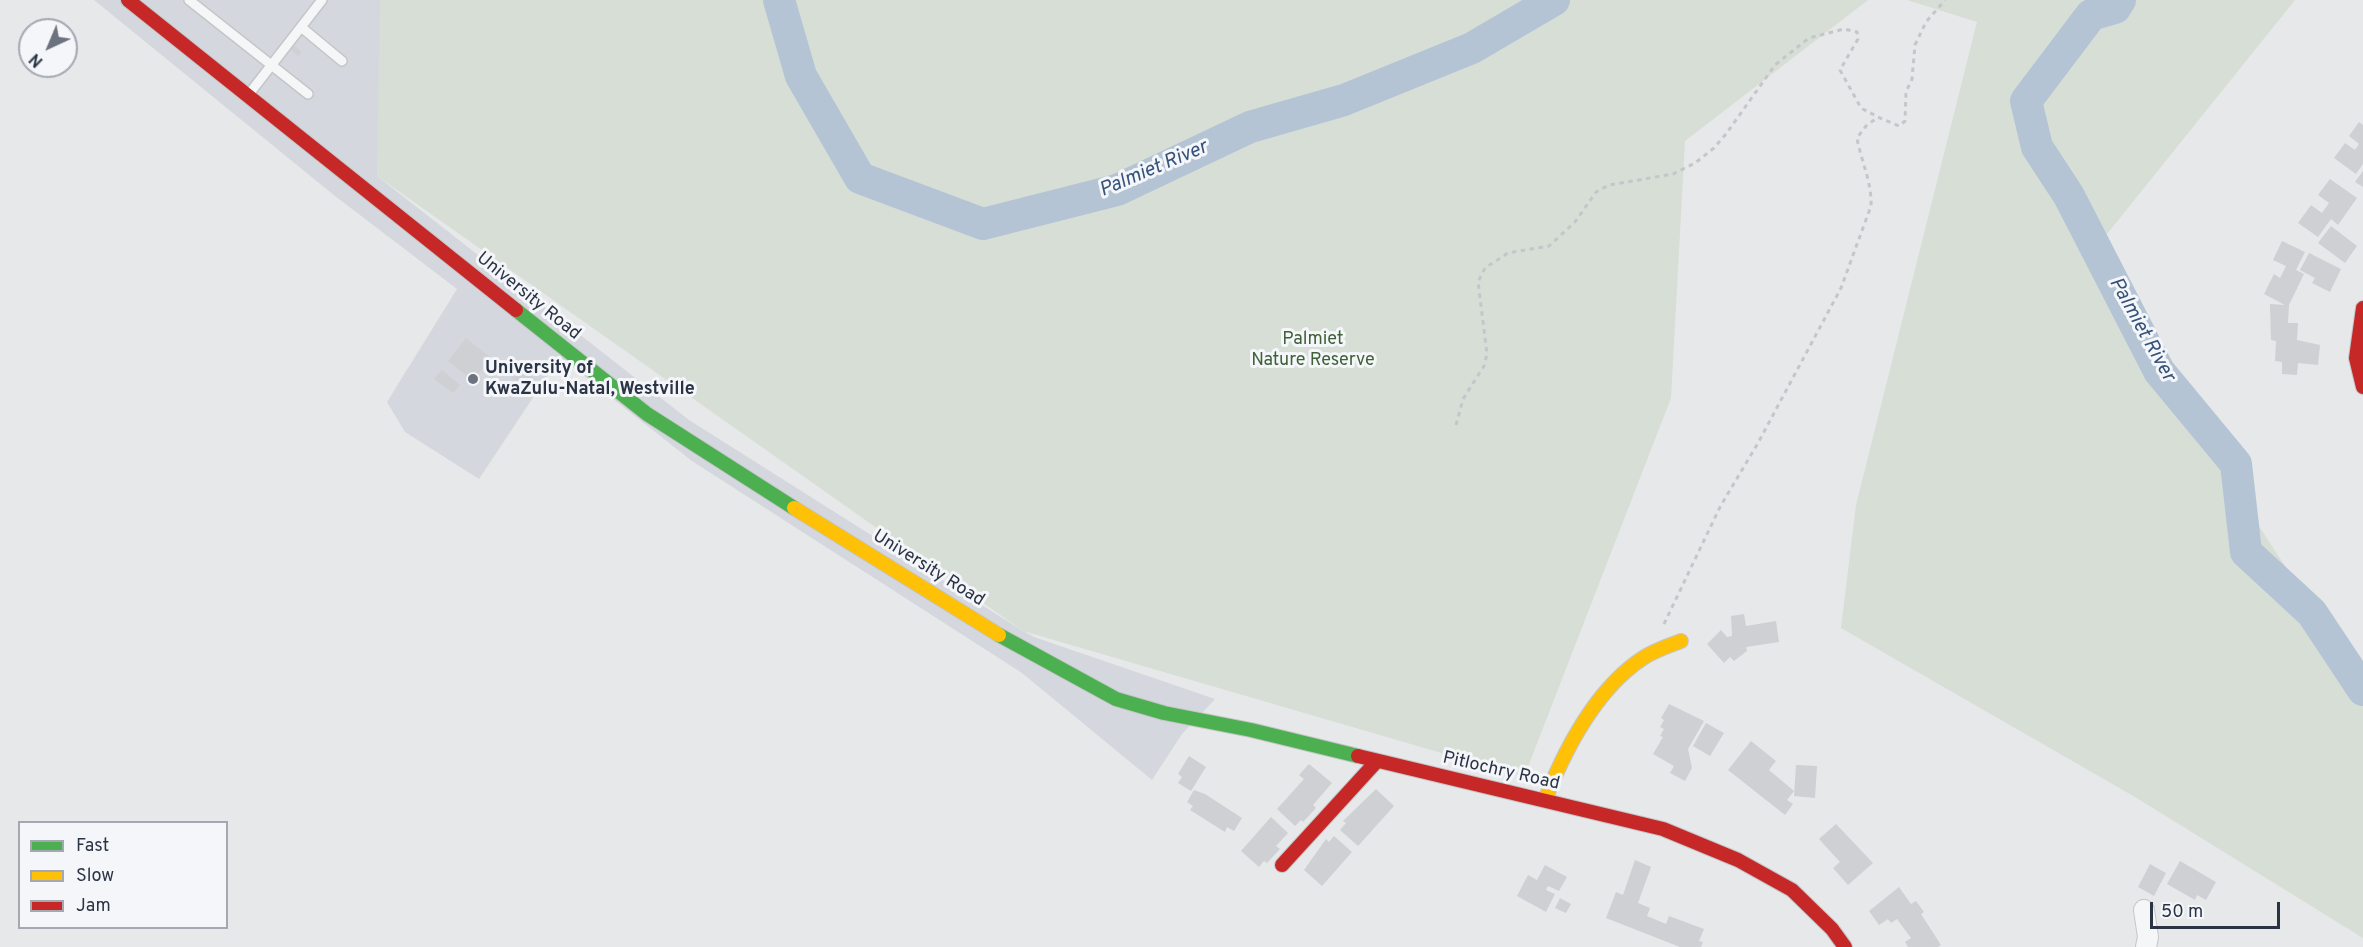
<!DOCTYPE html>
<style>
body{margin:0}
#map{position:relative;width:2363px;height:947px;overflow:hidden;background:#e6e8ea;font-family:Overpass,sans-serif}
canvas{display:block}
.legend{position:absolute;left:18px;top:821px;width:210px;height:108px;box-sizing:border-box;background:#f4f6f9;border:2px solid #a4a8b1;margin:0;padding:8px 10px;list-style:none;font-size:18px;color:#2b3445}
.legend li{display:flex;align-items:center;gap:12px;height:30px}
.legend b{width:30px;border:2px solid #a4a8b1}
.north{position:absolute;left:18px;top:18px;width:60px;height:60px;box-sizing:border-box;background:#f4f6f9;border:2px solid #a4a8b1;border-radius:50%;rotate:224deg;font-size:16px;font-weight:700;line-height:24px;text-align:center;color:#2b3445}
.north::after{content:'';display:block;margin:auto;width:21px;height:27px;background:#6c737f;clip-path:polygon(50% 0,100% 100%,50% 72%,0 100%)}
.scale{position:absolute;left:2150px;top:902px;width:130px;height:27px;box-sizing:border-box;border:3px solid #2b3445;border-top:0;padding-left:8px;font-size:18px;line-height:21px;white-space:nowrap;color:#2b3445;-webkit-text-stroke:4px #f4f6f9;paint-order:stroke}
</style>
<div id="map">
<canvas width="2363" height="947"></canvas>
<ul class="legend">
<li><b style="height:8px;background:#4caf50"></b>Fast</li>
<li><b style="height:8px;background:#ffc107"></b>Slow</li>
<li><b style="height:8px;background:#c62828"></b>Jam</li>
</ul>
<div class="north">N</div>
<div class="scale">50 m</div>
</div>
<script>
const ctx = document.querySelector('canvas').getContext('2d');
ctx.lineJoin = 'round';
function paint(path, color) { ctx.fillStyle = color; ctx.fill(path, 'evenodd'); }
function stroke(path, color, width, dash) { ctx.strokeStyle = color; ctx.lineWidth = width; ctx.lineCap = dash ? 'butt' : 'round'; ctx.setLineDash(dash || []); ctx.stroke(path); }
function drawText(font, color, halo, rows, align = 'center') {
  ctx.font = font + ' Overpass,sans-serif'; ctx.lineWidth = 6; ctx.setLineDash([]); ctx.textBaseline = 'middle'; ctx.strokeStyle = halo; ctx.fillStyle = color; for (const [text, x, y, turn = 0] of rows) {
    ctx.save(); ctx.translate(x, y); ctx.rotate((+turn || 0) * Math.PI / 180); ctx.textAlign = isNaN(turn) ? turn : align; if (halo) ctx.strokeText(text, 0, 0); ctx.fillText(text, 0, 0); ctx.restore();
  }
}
paint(new Path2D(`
 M 94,0 L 386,0 L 377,176 L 689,420 L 1023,631 L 1034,637 L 1215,699 L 1182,734 L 1152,780 L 1022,673 L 692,461 L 560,357 L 479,479 L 405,432 L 387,402 L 457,289 L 335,196 Z`), '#d4d7dd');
paint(new Path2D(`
 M 380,0 L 1868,0 L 1685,141 L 1671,398 L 1524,777 L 1023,631 L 377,176 Z
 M 1907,0 L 2295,0 L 2099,244 L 2159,371 L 2279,557 L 2363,681 L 2363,938 L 2135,797 L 1841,628 L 1856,505 L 1977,22 Z`), '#d6ded6');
stroke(new Path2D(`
 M 779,0 L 801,76 L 860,178 L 983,224 L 1117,190 L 1250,127 L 1344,100 L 1472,48 L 1554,0
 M 2120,0 L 2115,8 L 2091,15 L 2026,101 L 2037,147 L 2069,196 L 2159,371 L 2236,464 L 2246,552 L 2312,613 L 2363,690`), '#b4c4d5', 32);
paint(new Path2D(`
 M 295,46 L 302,52 L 298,56 L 291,50 Z
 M 2359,122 L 2363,125 L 2363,164 L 2356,174 L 2334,158 L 2345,143 L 2355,150 L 2359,144 L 2349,136 Z
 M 2363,171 L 2363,187 L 2355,182 Z
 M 2330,179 L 2357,198 L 2338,225 L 2331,219 L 2318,237 L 2298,223 L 2311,205 L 2322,213 L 2329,203 L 2318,195 Z
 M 2331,226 L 2357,246 L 2345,263 L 2318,243 Z
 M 2282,241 L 2305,252 L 2296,270 L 2304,274 L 2289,305 L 2288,323 L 2298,323 L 2297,340 L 2320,345 L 2318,365 L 2298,363 L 2297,375 L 2282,374 L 2282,362 L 2275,361 L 2276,341 L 2271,340 L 2270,304 L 2285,305 L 2264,294 L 2274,274 L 2280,278 L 2286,266 L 2273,260 Z
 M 2309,253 L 2341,269 L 2330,292 L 2312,283 L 2315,278 L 2300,270 Z
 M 466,338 L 491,358 L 473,381 L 448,361 Z
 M 520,367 L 535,379 L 526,390 L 511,378 Z
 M 442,370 L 460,385 L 453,393 L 434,379 Z
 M 1744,614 L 1746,626 L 1776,621 L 1779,642 L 1746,647 L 1747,651 L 1734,661 L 1730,657 L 1724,663 L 1707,644 L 1721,630 L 1727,637 L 1732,636 L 1731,616 Z
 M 1669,704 L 1704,721 L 1688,749 L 1692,768 L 1685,781 L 1670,773 L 1674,766 L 1653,754 L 1663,737 L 1660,736 L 1664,729 L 1660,727 L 1664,720 L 1661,718 Z
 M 1706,723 L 1724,733 L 1710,756 L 1693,746 Z
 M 1751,741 L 1776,761 L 1769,770 L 1794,791 L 1787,800 L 1793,804 L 1785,815 L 1728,770 Z
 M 1189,756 L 1206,767 L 1191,791 L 1178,783 L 1182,777 L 1178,774 Z
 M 1309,764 L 1332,783 L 1313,805 L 1316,808 L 1303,822 L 1301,820 L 1295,826 L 1277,809 L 1304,779 L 1299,775 Z
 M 1796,765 L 1817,766 L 1815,798 L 1794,796 Z
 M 1376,789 L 1394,806 L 1358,846 L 1340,830 L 1346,823 L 1343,821 Z
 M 1194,790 L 1205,794 L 1242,818 L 1234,831 L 1227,827 L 1225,832 L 1190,810 L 1193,806 L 1187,802 Z
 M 1271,817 L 1288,833 L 1276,846 L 1280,849 L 1267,863 L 1264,861 L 1259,867 L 1241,851 Z
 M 1836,824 L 1873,863 L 1848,885 L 1833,868 L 1840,862 L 1819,839 Z
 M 1334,836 L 1352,852 L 1322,886 L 1304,870 L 1326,839 L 1329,842 Z
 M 1635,860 L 1651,867 L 1638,903 L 1650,908 L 1647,916 L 1666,924 L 1669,916 L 1704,929 L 1699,941 L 1703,942 L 1701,947 L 1680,947 L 1606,918 L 1616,892 L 1623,895 Z
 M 2180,861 L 2216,882 L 2206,900 L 2197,895 L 2195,900 L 2167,884 Z
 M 2150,864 L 2166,873 L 2154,896 L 2138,887 Z
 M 1545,865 L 1567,877 L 1559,891 L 1548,886 L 1546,890 L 1555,894 L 1546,912 L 1517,896 L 1528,875 L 1537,880 Z
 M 1899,887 L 1911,904 L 1916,901 L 1924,912 L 1921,914 L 1941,945 L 1938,947 L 1908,947 L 1905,942 L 1911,938 L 1897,919 L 1891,923 L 1888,919 L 1879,925 L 1869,911 Z
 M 1560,898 L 1571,904 L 1566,913 L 1555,908 Z`), '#ced0d3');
const lane = new Path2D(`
 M 189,0 L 308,94
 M 301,27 L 342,61
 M 249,94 L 322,0`);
const street = new Path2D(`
 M 2144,910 L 2148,937 L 2146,947`);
const fast = new Path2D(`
 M 516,310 L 647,414 L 794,508
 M 999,635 L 1116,699 L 1164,713 L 1251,730 L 1358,756`);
const slow = new Path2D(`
 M 794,508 L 999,635
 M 1545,800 C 1565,749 1596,689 1643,658 C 1655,650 1668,646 1681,641`);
const jam = new Path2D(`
 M 128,0 L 516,310
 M 2363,308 L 2356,358 L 2363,387
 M 1358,756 L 1663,829 L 1738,860 L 1792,890 L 1832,929 L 1845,947
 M 1282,865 L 1377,761`);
stroke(lane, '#c4c6c8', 12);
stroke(street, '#c4c6c8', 22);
stroke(fast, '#c4c6c8', 16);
stroke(slow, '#c4c6c8', 16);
stroke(jam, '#c4c6c8', 16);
stroke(new Path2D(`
 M 1456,425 L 1463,399 L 1484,366 L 1487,354 L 1478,282 L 1485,268 L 1508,253 L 1549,246 L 1575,222 L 1596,192 L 1609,185 L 1673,174 L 1695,163 L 1714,148 L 1726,134 L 1775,65 L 1809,38 L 1844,29 L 1857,32 L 1858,39 L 1840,70 L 1861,108 L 1878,117
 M 1664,624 L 1720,507 L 1758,443 L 1841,288 L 1871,206 C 1872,182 1861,161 1857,138 L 1866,126 L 1878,117 L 1899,126 L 1905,121 L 1906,92 L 1912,79 L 1915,45 L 1926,22 L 1945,0`), '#c5c6ca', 3, [4.5, 4.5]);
stroke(lane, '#f5f6f7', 9);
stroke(street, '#f5f6f7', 20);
stroke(fast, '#4caf50', 14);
stroke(slow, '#ffc107', 14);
stroke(jam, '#c62828', 14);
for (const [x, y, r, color] of [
 [473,379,6,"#6c737f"]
]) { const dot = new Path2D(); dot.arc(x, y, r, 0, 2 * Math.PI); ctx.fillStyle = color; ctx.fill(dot); stroke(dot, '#f4f6f9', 2); }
drawText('18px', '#2b3445', '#f4f6f9', [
 ["University Road",528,297,39],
 ["University Road",928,569,32],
 ["Pitlochry Road",1501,772,13]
]);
drawText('18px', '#3f6138', '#f4f6f9', [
 ["Palmiet",1313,340],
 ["Nature Reserve",1313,361]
]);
drawText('bold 18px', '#2b3445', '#f4f6f9', [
 ["University of",485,369],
 ["KwaZulu-Natal, Westville",485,390]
], 'left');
drawText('italic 20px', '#34527a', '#f4f6f9', [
 ["Palmiet River",1154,170,-23],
 ["Palmiet River",2141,330,61]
]);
</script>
